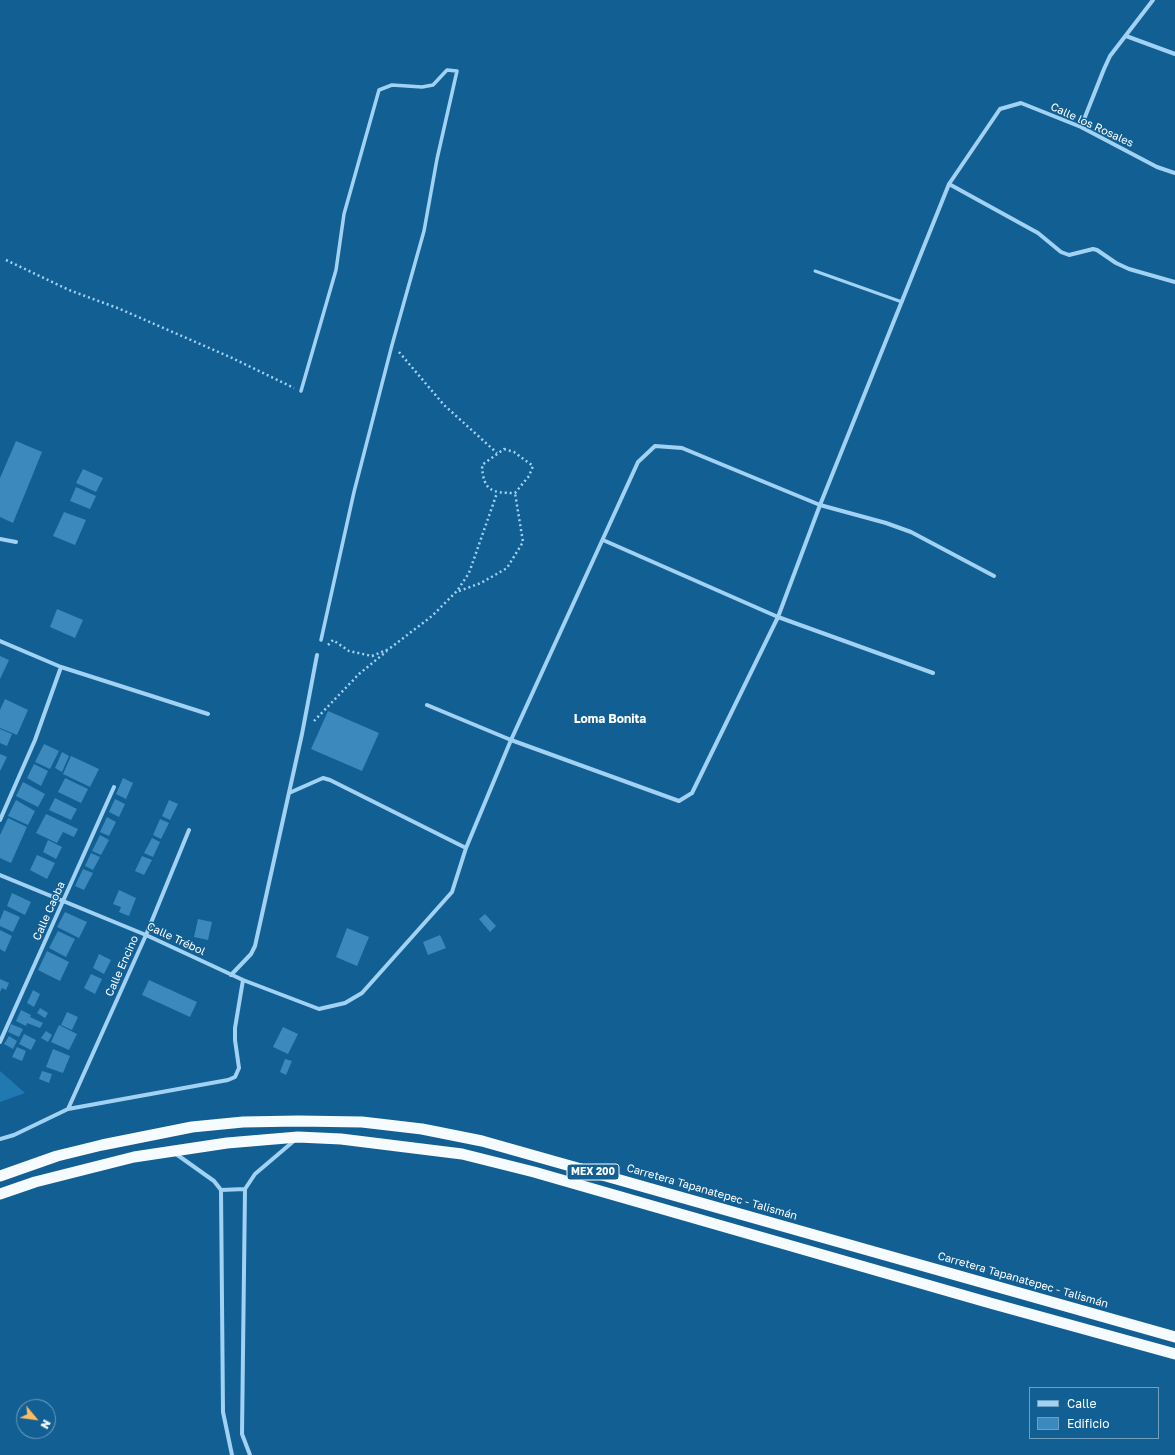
<!DOCTYPE html>
<meta charset="utf-8">
<style>
body{margin:0}
#map{position:relative;width:1175px;height:1455px;overflow:hidden;background:#125f94;font-family:"Golos Text",sans-serif}
canvas{display:block}
.legend{position:absolute;left:1029px;top:1387px;width:130px;height:52px;box-sizing:border-box;background:#125f94;border:1px solid #719fbf;margin:0;padding:5px 7px;list-style:none;font-size:12px;color:#fff}
.legend li{display:flex;align-items:center;gap:8px;height:20px}
.legend b{width:20px;border:1px solid #719fbf}
.north{position:absolute;left:16px;top:1399px;width:40px;height:40px;box-sizing:border-box;background:#125f94;border:1px solid #719fbf;border-radius:50%;rotate:119deg;font-size:11px;font-weight:700;line-height:16px;text-align:center;color:#fff}
.north::after{content:'';display:block;margin:auto;width:14px;height:18px;background:#ffba62;clip-path:polygon(50% 0,100% 100%,50% 72%,0 100%)}
</style>
<div id="map">
<canvas width="1175" height="1455"></canvas>
<ul class="legend">
<li><b style="height:5px;background:#a1d2f3"></b>Calle</li>
<li><b style="height:11px;background:#3b89bd"></b>Edificio</li>
</ul>
<div class="north">N</div>
</div>
<script>
const ctx = document.querySelector('canvas').getContext('2d');
ctx.lineJoin = 'round';
function paint(path, color) { ctx.fillStyle = color; ctx.fill(path, 'evenodd'); }
function stroke(path, color, width, dash) { ctx.strokeStyle = color; ctx.lineWidth = width; ctx.lineCap = dash ? 'butt' : 'round'; ctx.setLineDash(dash || []); ctx.stroke(path); }
function drawText(font, color, halo, rows, align = 'center') {
  ctx.font = font + ' "Golos Text",sans-serif'; ctx.lineWidth = 3; ctx.setLineDash([]); ctx.textBaseline = 'middle'; ctx.strokeStyle = halo; ctx.fillStyle = color; for (const [text, x, y, turn = 0] of rows) {
    ctx.save(); ctx.translate(x, y); ctx.rotate((+turn || 0) * Math.PI / 180); ctx.textAlign = isNaN(turn) ? turn : align; if (halo) ctx.strokeText(text, 0, 0); ctx.fillText(text, 0, 0); ctx.restore();
  }
}
paint(new Path2D(`
 M 0,1071 L 25,1093 L 0,1102 Z`), '#2179b2');
paint(new Path2D(`
 M 16,441 L 42,452 L 13,523 L 0,517 L 0,478 Z
 M 83,469 L 103,478 L 96,492 L 76,483 Z
 M 76,487 L 96,496 L 90,509 L 70,501 Z
 M 64,512 L 86,520 L 75,545 L 53,536 Z
 M 57,609 L 83,620 L 75,638 L 50,627 Z
 M 0,656 L 9,660 L 0,679 Z
 M 5,699 L 28,710 L 17,735 L 0,728 L 0,710 Z
 M 328,711 L 379,733 L 362,771 L 311,749 Z
 M 0,729 L 12,734 L 7,746 L 0,743 Z
 M 44,744 L 59,751 L 50,769 L 35,762 Z
 M 62,752 L 69,756 L 62,772 L 55,768 Z
 M 0,754 L 7,757 L 0,771 Z
 M 71,756 L 99,769 L 90,787 L 63,774 Z
 M 34,764 L 48,771 L 41,786 L 27,778 Z
 M 65,778 L 88,789 L 81,803 L 58,792 Z
 M 123,778 L 133,783 L 126,799 L 116,794 Z
 M 23,782 L 45,794 L 38,807 L 16,796 Z
 M 55,798 L 77,809 L 71,820 L 49,810 Z
 M 115,799 L 125,804 L 119,817 L 109,812 Z
 M 16,800 L 35,811 L 28,825 L 8,816 Z
 M 169,800 L 178,804 L 170,820 L 162,816 Z
 M 46,814 L 78,829 L 74,837 L 63,832 L 57,843 L 36,833 Z
 M 107,817 L 116,822 L 109,836 L 100,832 Z
 M 8,818 L 27,827 L 11,863 L 0,858 L 0,835 Z
 M 160,819 L 169,823 L 161,839 L 153,835 Z
 M 100,835 L 109,840 L 101,855 L 92,851 Z
 M 152,838 L 160,842 L 153,857 L 144,853 Z
 M 48,840 L 62,847 L 56,859 L 43,852 Z
 M 91,853 L 100,857 L 93,870 L 85,866 Z
 M 37,855 L 55,863 L 47,879 L 30,870 Z
 M 142,856 L 152,860 L 144,875 L 135,871 Z
 M 83,869 L 93,873 L 84,890 L 75,886 Z
 M 119,890 L 136,898 L 129,916 L 119,912 L 121,907 L 113,904 Z
 M 12,893 L 31,902 L 25,915 L 7,906 Z
 M 4,910 L 20,917 L 13,932 L 0,926 L 0,920 Z
 M 65,912 L 87,922 L 79,938 L 57,927 Z
 M 485,914 L 496,926 L 490,932 L 479,919 Z
 M 198,919 L 212,922 L 208,940 L 194,937 Z
 M 347,928 L 369,937 L 357,966 L 336,957 Z
 M 0,930 L 12,936 L 5,952 L 0,949 Z
 M 58,931 L 75,939 L 66,957 L 49,948 Z
 M 440,935 L 446,948 L 428,955 L 423,942 Z
 M 47,951 L 69,962 L 60,981 L 38,970 Z
 M 99,954 L 111,960 L 104,974 L 93,968 Z
 M 91,974 L 102,979 L 95,994 L 84,988 Z
 M 0,979 L 9,983 L 6,990 L 2,988 L 0,992 Z
 M 149,980 L 197,1002 L 190,1017 L 142,995 Z
 M 33,990 L 40,994 L 34,1007 L 27,1003 Z
 M 40,1008 L 48,1013 L 45,1018 L 37,1013 Z
 M 21,1010 L 31,1015 L 30,1017 L 43,1023 L 40,1028 L 27,1023 L 26,1026 L 16,1021 Z
 M 67,1012 L 78,1017 L 72,1030 L 61,1025 Z
 M 11,1024 L 23,1029 L 19,1037 L 8,1032 Z
 M 59,1025 L 77,1034 L 69,1050 L 51,1042 Z
 M 283,1027 L 298,1034 L 288,1054 L 273,1047 Z
 M 46,1031 L 52,1035 L 48,1042 L 41,1038 Z
 M 24,1034 L 36,1040 L 31,1050 L 19,1044 Z
 M 9,1036 L 17,1041 L 13,1049 L 4,1044 Z
 M 17,1047 L 26,1051 L 22,1061 L 12,1057 Z
 M 53,1049 L 70,1056 L 63,1073 L 46,1067 Z
 M 285,1059 L 292,1061 L 286,1075 L 280,1072 Z
 M 42,1071 L 52,1074 L 49,1083 L 39,1079 Z`), '#3b89bd');
stroke(new Path2D(`
 M 6,260 L 69,290 L 120,309 L 230,357 L 294,388
 M 399,352 L 444,405 L 497,453
 M 504,449 L 514,452 L 533,466 L 529,476 L 515,493 C 492,493 483,491 482,465 Z
 M 459,591 L 481,583 L 507,568 L 523,542 L 515,493
 M 328,645 L 333,640 L 349,651 L 372,656 L 389,649 L 432,616 L 457,591 L 469,573 L 497,493
 M 314,721 L 359,674 L 387,651`), '#a1d2f3', 2.5, [2, 3]);
stroke(new Path2D(`
 M 815,271 L 902,302`), '#a1d2f3', 3);
stroke(new Path2D(`
 M 301,391 L 336,270 L 344,214 L 379,90 L 392,85 L 422,87 L 433,85 L 447,70 L 457,71 L 437,159 L 424,231 L 392,345 L 354,492 L 321,640`), '#a1d2f3', 3.5);
stroke(new Path2D(`
 M 1126,36 L 1175,54
 M 1081,127 L 1104,69 L 1110,56 L 1153,0
 M 949,184 L 1038,233 L 1061,252 L 1069,255 L 1093,249 L 1097,250 L 1116,263 L 1129,269 L 1175,282
 M 0,539 L 16,542
 M 603,540 L 778,617 L 933,673
 M 0,641 L 61,667 L 208,714
 M 427,705 L 511,740 L 679,801 L 692,793 L 778,617 L 820,505 L 949,184 L 1000,109 L 1021,103 L 1081,127 L 1157,167 L 1175,173
 M 289,793 L 323,778 L 330,780 L 466,848
 M 0,820 L 35,740 L 61,667
 M 0,875 L 146,935 L 243,980 L 319,1009 L 345,1003 L 362,993 L 452,892 L 466,848 L 511,740 L 638,462 L 655,446 L 682,448 L 820,505 L 886,523 L 911,532 L 994,576
 M 231,975 L 251,954 L 255,946 L 302,734 L 317,655
 M 0,1042 L 114,787
 M 68,1109 L 146,935 L 189,830
 M 0,1139 L 14,1135 L 68,1109 L 228,1080 L 235,1077 L 239,1068 L 235,1040 L 235,1028 L 243,980
 M 176,1154 L 214,1181 L 221,1190 L 223,1412 L 232,1455
 M 221,1190 L 245,1189
 M 250,1455 L 242,1434 L 245,1189 L 255,1174 L 295,1140`), '#a1d2f3', 4);
stroke(new Path2D(`
 M 0,1176 L 57,1156 L 102,1145 L 192,1127 L 243,1122 L 298,1121 L 362,1122 L 422,1129 L 482,1141 L 1175,1337
 M 0,1194 L 35,1182 L 134,1157 L 227,1143 L 298,1137 L 341,1139 L 462,1154 L 534,1172 L 990,1303 L 1175,1354`), '#f6fbff', 11);
for (const [x, y, w] of [
 [593,1172,52]
]) { const box = new Path2D(); box.roundRect(x - w / 2, y - 8, w, 16, 3); ctx.fillStyle = '#125f94'; ctx.fill(box); stroke(box, '#fff', 1); }
drawText('bold 10px', '#fff', null, [
 ["MEX 200",593,1172]
]);
drawText('11px', '#fff', '#125f94', [
 ["Calle los Rosales",1092,125,25],
 ["Calle Caoba",49,911,-66],
 ["Calle Trébol",176,939,25],
 ["Calle Encino",122,966,-66],
 ["Carretera Tapanatepec - Talismán",712,1192,16],
 ["Carretera Tapanatepec - Talismán",1023,1280,16]
]);
drawText('bold 12px', '#fff', '#125f94', [
 ["Loma Bonita",610,719]
]);
</script>
